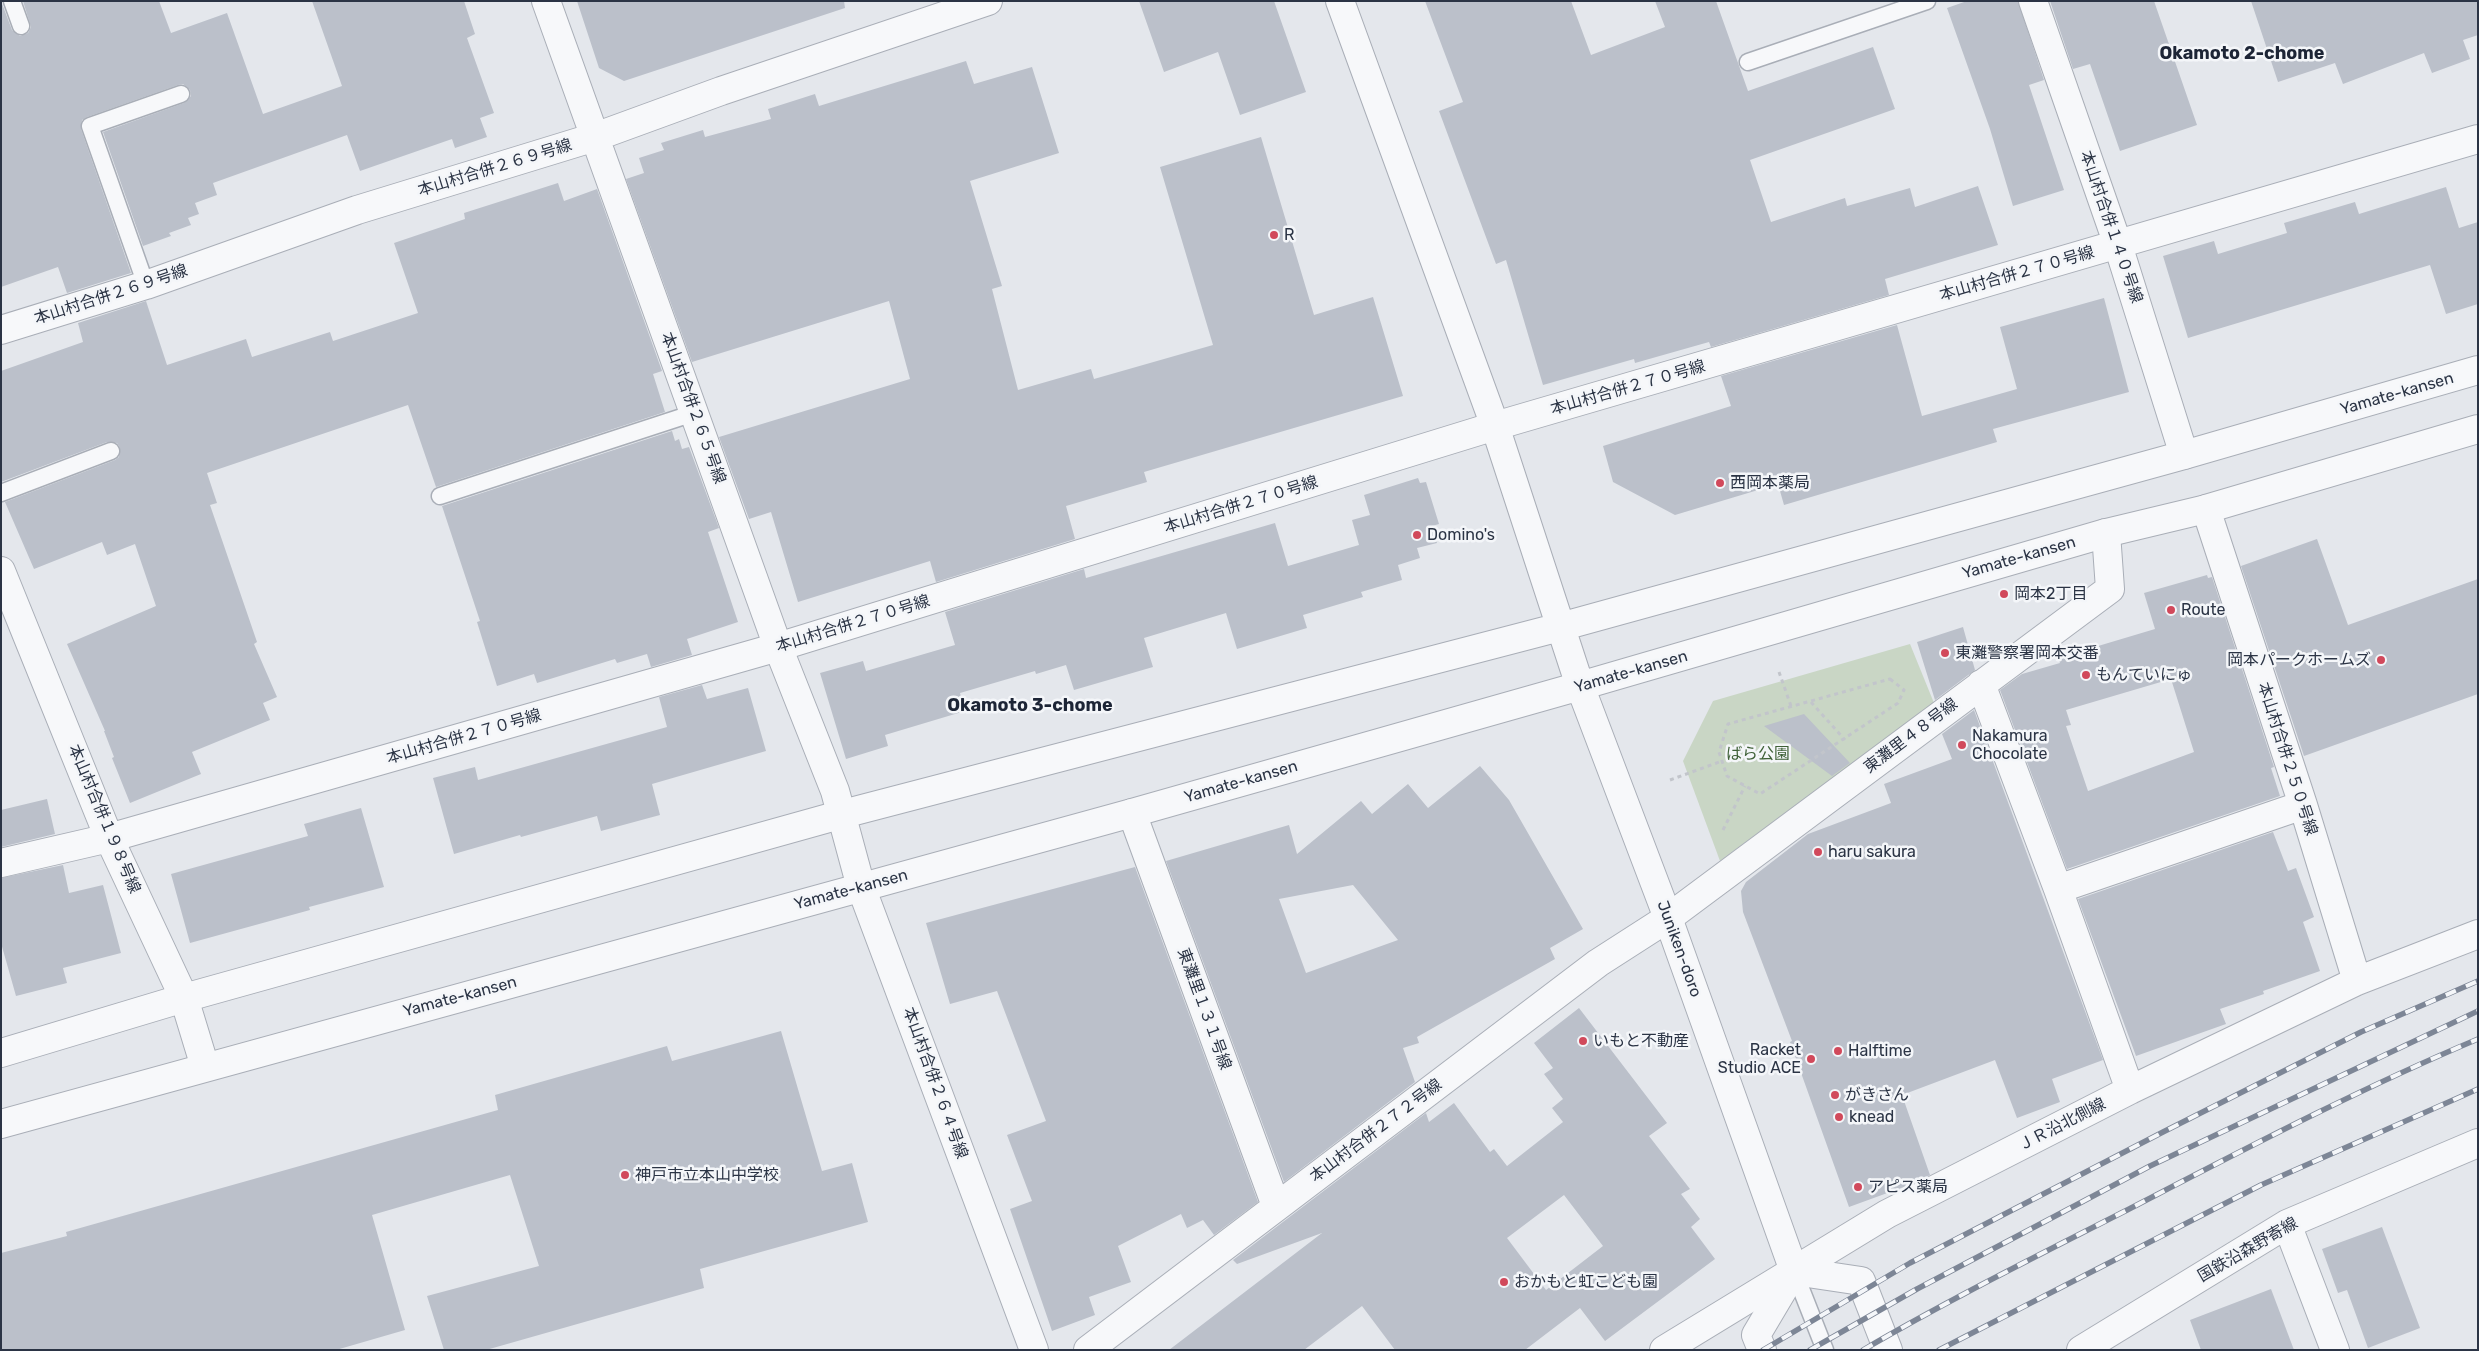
<!DOCTYPE html>
<meta charset="utf-8">
<style>
body{margin:0}
#map{position:relative;width:2479px;height:1351px;overflow:hidden;background:#e4e7ec;font-family:Rubik,sans-serif}
canvas{display:block}
.frame{position:absolute;inset:0;border:2px solid #2b3445;pointer-events:none}
</style>
<div id="map">
<canvas width="2479" height="1351"></canvas>
<div class="frame"></div>
</div>
<script>
const ctx = document.querySelector('canvas').getContext('2d');
ctx.lineJoin = 'round';
function paint(path, color) { ctx.fillStyle = color; ctx.fill(path, 'evenodd'); }
function stroke(path, color, width, dash) { ctx.strokeStyle = color; ctx.lineWidth = width; ctx.lineCap = dash ? 'butt' : 'round'; ctx.setLineDash(dash || []); ctx.stroke(path); }
function drawText(font, color, halo, rows, align = 'center') {
  ctx.font = font + ' Rubik,"Noto Sans JP",sans-serif'; ctx.lineWidth = 5; ctx.setLineDash([]); ctx.textBaseline = 'middle'; ctx.strokeStyle = halo; ctx.fillStyle = color; for (const [text, x, y, turn = 0] of rows) {
    ctx.save(); ctx.translate(x, y); ctx.rotate((+turn || 0) * Math.PI / 180); ctx.textAlign = isNaN(turn) ? turn : align; if (halo) ctx.strokeText(text, 0, 0); ctx.fillText(text, 0, 0); ctx.restore();
  }
}
paint(new Path2D(`
 M 1910,644 L 1934,703 L 1720,861 L 1683,761 L 1713,701 Z`), '#c9d6c5');
paint(new Path2D(`
 M 1,1 L 12,30 L 20,36 L 28,33 L 31,27 L 23,1 L 159,1 L 171,33 L 227,13 L 263,114 L 342,86 L 312,1 L 464,1 L 475,34 L 467,38 L 494,113 L 480,118 L 487,137 L 455,148 L 452,139 L 360,171 L 347,135 L 213,183 L 217,195 L 195,203 L 199,214 L 188,218 L 191,225 L 169,233 L 171,236 L 143,246 L 103,132 L 184,103 L 191,96 L 190,90 L 183,84 L 178,85 L 87,117 L 82,120 L 81,129 L 131,273 L 67,293 L 58,267 L 1,287 Z
 M 577,1 L 844,1 L 845,8 L 624,81 L 599,68 Z
 M 1139,1 L 1274,1 L 1306,92 L 1240,115 L 1218,52 L 1164,72 Z
 M 1425,1 L 1571,1 L 1591,55 L 1665,27 L 1655,1 L 1716,1 L 1748,91 L 1873,47 L 1895,109 L 1750,160 L 1771,222 L 1845,198 L 1847,206 L 1910,188 L 1915,207 L 1978,186 L 1998,245 L 1885,279 L 1889,295 L 1711,347 L 1709,342 L 1635,363 L 1634,359 L 1543,385 L 1506,260 L 1496,264 L 1439,111 L 1463,102 Z
 M 1967,1 L 2018,1 L 2044,80 L 2029,85 L 2064,190 L 2013,206 L 1990,129 L 1947,8 Z
 M 2050,1 L 2154,1 L 2197,125 L 2120,151 L 2090,64 L 2073,69 Z
 M 2251,1 L 2478,1 L 2478,35 L 2463,40 L 2470,59 L 2432,73 L 2424,53 L 2343,84 L 2335,63 L 2278,82 Z
 M 966,61 L 974,84 L 1032,67 L 1059,153 L 970,181 L 1002,286 L 992,289 L 1018,390 L 1091,369 L 1094,379 L 1213,345 L 1160,167 L 1261,137 L 1314,315 L 1373,297 L 1403,396 L 1144,472 L 1147,482 L 1066,506 L 1075,539 L 936,582 L 930,561 L 798,602 L 771,512 L 749,519 L 719,437 L 910,379 L 889,301 L 692,362 L 626,179 L 644,173 L 639,158 L 664,150 L 661,143 L 703,130 L 705,137 L 771,119 L 768,109 L 815,94 L 819,106 Z
 M 558,183 L 564,201 L 597,189 L 662,371 L 653,374 L 665,412 L 436,487 L 408,405 L 207,473 L 217,503 L 210,505 L 257,642 L 254,644 L 277,697 L 263,703 L 270,720 L 192,752 L 201,774 L 130,803 L 112,758 L 114,757 L 104,731 L 105,731 L 67,644 L 156,606 L 135,544 L 107,555 L 102,542 L 34,569 L 5,502 L 115,460 L 119,457 L 120,448 L 117,443 L 107,442 L 1,482 L 1,371 L 83,342 L 78,323 L 146,301 L 167,365 L 246,339 L 252,357 L 330,332 L 333,341 L 418,313 L 394,243 L 465,219 L 464,213 Z
 M 2446,187 L 2459,228 L 2478,222 L 2478,304 L 2446,314 L 2430,265 L 2188,338 L 2163,256 L 2214,241 L 2218,254 L 2287,233 L 2284,223 L 2355,202 L 2359,214 Z
 M 2104,298 L 2129,392 L 1993,429 L 1997,442 L 1784,505 L 1778,484 L 1675,515 L 1613,482 L 1603,446 L 1731,406 L 1721,376 L 1897,325 L 1922,416 L 2017,389 L 2000,327 Z
 M 672,431 L 675,441 L 679,439 L 682,449 L 689,447 L 719,528 L 708,532 L 738,622 L 687,639 L 692,655 L 651,667 L 647,654 L 617,663 L 615,659 L 537,683 L 534,674 L 497,686 L 477,622 L 480,621 L 442,506 Z
 M 1418,478 L 1420,483 L 1426,482 L 1439,524 L 1432,526 L 1437,543 L 1417,548 L 1420,558 L 1398,565 L 1402,580 L 1361,592 L 1363,597 L 1303,615 L 1307,628 L 1237,649 L 1226,613 L 1144,638 L 1153,667 L 1074,690 L 1066,665 L 1036,674 L 1035,671 L 960,693 L 965,711 L 885,735 L 888,746 L 846,759 L 820,673 L 863,661 L 866,671 L 955,645 L 945,612 L 1084,569 L 1086,578 L 1275,523 L 1288,566 L 1359,545 L 1352,520 L 1370,515 L 1364,495 Z
 M 2317,539 L 2348,625 L 2478,579 L 2478,694 L 2304,756 L 2241,566 Z
 M 2207,575 L 2208,578 L 2212,577 L 2274,767 L 2271,768 L 2280,796 L 2067,869 L 2000,690 L 2022,674 L 2060,663 L 2058,658 L 2155,629 L 2144,593 ZM 2171,679 L 2194,752 L 2088,791 L 2066,726 L 2071,725 L 2066,710 Z
 M 1963,627 L 1975,670 L 1935,700 L 1917,642 Z
 M 702,685 L 707,699 L 748,688 L 766,751 L 652,784 L 660,815 L 601,831 L 597,816 L 521,837 L 520,835 L 454,854 L 433,778 L 475,767 L 478,780 L 667,727 L 659,697 Z
 M 1974,710 L 2103,1060 L 2052,1079 L 2060,1102 L 2017,1118 L 1995,1060 L 1902,1095 L 1930,1175 L 1912,1184 L 1849,1207 L 1790,1042 L 1792,1041 L 1743,912 L 1741,891 L 1746,882 L 1808,834 L 1891,803 L 1884,784 L 1952,759 L 1942,734 Z
 M 1804,714 L 1850,763 L 1832,776 L 1764,726 Z
 M 1480,766 L 1509,800 L 1583,929 L 1550,948 L 1555,959 L 1417,1037 L 1419,1043 L 1403,1048 L 1415,1082 L 1284,1182 L 1166,861 L 1289,825 L 1297,854 L 1361,801 L 1372,814 L 1408,784 L 1428,808 ZM 1353,885 L 1398,940 L 1306,973 L 1279,899 Z
 M 47,799 L 55,834 L 1,847 L 1,810 Z
 M 361,808 L 384,887 L 309,907 L 310,910 L 190,943 L 171,874 L 308,836 L 304,824 Z
 M 2273,832 L 2288,871 L 2296,868 L 2314,917 L 2303,922 L 2320,971 L 2263,991 L 2264,994 L 2220,1009 L 2226,1024 L 2136,1056 L 2078,899 Z
 M 63,865 L 69,893 L 103,885 L 121,953 L 63,968 L 67,983 L 16,996 L 1,943 L 1,878 Z
 M 1135,867 L 1258,1202 L 1214,1235 L 1203,1220 L 1187,1228 L 1181,1214 L 1118,1246 L 1131,1282 L 1089,1297 L 1095,1315 L 1052,1331 L 1010,1209 L 1032,1201 L 1007,1135 L 1046,1121 L 997,991 L 950,1004 L 926,923 Z
 M 1579,1008 L 1667,1123 L 1649,1136 L 1690,1189 L 1681,1194 L 1700,1219 L 1691,1227 L 1715,1259 L 1605,1341 L 1580,1308 L 1525,1350 L 1395,1350 L 1362,1306 L 1304,1350 L 1169,1350 L 1322,1233 L 1237,1264 L 1233,1260 L 1426,1113 L 1429,1122 L 1454,1103 L 1490,1152 L 1494,1149 L 1507,1166 L 1563,1122 L 1552,1108 L 1563,1099 L 1544,1074 L 1553,1068 L 1534,1043 ZM 1564,1195 L 1603,1246 L 1546,1290 L 1507,1238 Z
 M 781,1031 L 822,1171 L 852,1163 L 868,1222 L 700,1269 L 704,1288 L 486,1350 L 444,1350 L 427,1296 L 539,1266 L 510,1175 L 372,1215 L 405,1330 L 336,1350 L 1,1350 L 1,1253 L 67,1236 L 66,1232 L 498,1110 L 495,1095 L 667,1046 L 672,1061 Z
 M 2382,1227 L 2420,1328 L 2368,1348 L 2347,1290 L 2338,1293 L 2322,1249 Z
 M 2271,1289 L 2294,1350 L 2201,1350 L 2190,1320 Z`), '#bbc0ca');
const service = new Path2D(`
 M 12,1 L 21,26
 M 1748,62 L 1927,1
 M 146,285 L 90,126 L 181,94
 M 1,493 L 111,451
 M 440,496 L 694,413
 M 1794,1271 L 1825,1350`);
const minor = new Path2D(`
 M 546,1 L 778,647 L 835,791 L 861,887 L 1034,1350
 M 2033,1 L 2118,245 L 2184,455
 M 1,330 L 146,285 L 357,210 L 595,137 L 721,91 L 988,1
 M 2206,509 L 2303,805 L 2357,981
 M 1,571 L 109,838 L 184,998 L 205,1067
 M 1981,684 L 2058,889 L 2130,1090
 M 1132,813 L 1276,1206
 M 1,863 L 109,838 L 778,647 L 1495,426 L 2478,139
 M 2058,889 L 2303,805
 M 2287,1224 L 2335,1350
 M 1088,1350 L 1598,963 L 1668,918 L 2110,589 L 2106,533
 M 1664,1350 L 1887,1214 L 2130,1090 L 2357,981 L 2478,934
 M 2081,1350 L 2287,1224 L 2478,1143`);
const tertiary = new Path2D(`
 M 1340,1 L 1495,426 L 1580,686 L 1668,918 L 1794,1271
 M 1,1053 L 184,998 L 843,814 L 1560,627 L 2184,455 L 2478,370
 M 1,1124 L 1132,813 L 1580,686 L 2106,533 L 2206,509 L 2478,429
 M 1794,1271 L 1861,1281 L 1888,1350
 M 1762,1350 L 1756,1335 L 1794,1271`);
stroke(service, '#a9aeb7', 19);
stroke(minor, '#a9aeb7', 30);
stroke(tertiary, '#a9aeb7', 30);
stroke(new Path2D(`
 M 1779,672 L 1791,706
 M 1890,679 L 1904,690 L 1898,703 L 1760,794 L 1727,776 L 1719,752 L 1728,724 Z
 M 1811,702 L 1845,740
 M 1670,780 L 1722,761
 M 1723,830 L 1745,786`), '#c2c5cb', 3, [4, 4]);
stroke(service, '#f7f8fa', 16);
stroke(minor, '#f7f8fa', 28);
stroke(tertiary, '#f7f8fa', 28);
const rail = new Path2D(`
 M 1763,1350 L 1910,1263 L 2163,1132 L 2361,1032 L 2478,981
 M 1810,1350 L 1917,1289 L 2150,1166 L 2478,1011
 M 1863,1350 C 1950,1299 2041,1254 2131,1208 C 2245,1149 2359,1089 2478,1039
 M 1939,1350 L 2261,1185 L 2478,1089`);
stroke(rail, '#7d8696', 5.5);
stroke(rail, '#f4f6f9', 4, [11]);
for (const [x, y, r, color] of [
 [1274,235,5,"#d1495b"],
 [1720,483,5,"#d1495b"],
 [1417,535,5,"#d1495b"],
 [2004,594,5,"#d1495b"],
 [2171,610,5,"#d1495b"],
 [1945,653,5,"#d1495b"],
 [2381,660,5,"#d1495b"],
 [2086,675,5,"#d1495b"],
 [1962,745,5,"#d1495b"],
 [1818,852,5,"#d1495b"],
 [1583,1041,5,"#d1495b"],
 [1838,1051,5,"#d1495b"],
 [1811,1059,5,"#d1495b"],
 [1835,1095,5,"#d1495b"],
 [1839,1117,5,"#d1495b"],
 [625,1175,5,"#d1495b"],
 [1858,1187,5,"#d1495b"],
 [1504,1282,5,"#d1495b"]
]) { const dot = new Path2D(); dot.arc(x, y, r, 0, 2 * Math.PI); ctx.fillStyle = color; ctx.fill(dot); stroke(dot, '#f4f6f9', 2); }
drawText('16px', '#2b3445', '#f4f6f9', [
 ["本山村合併２６９号線",495,168,-17],
 ["本山村合併１４０号線",2111,227,71],
 ["本山村合併２７０号線",2017,274,-16],
 ["本山村合併２６９号線",111,295,-18],
 ["本山村合併２７０号線",1628,388,-16],
 ["Yamate-kansen",2397,394,-16],
 ["本山村合併２６５号線",693,408,70],
 ["本山村合併２７０号線",1241,505,-17],
 ["Yamate-kansen",2019,558,-16],
 ["本山村合併２７０号線",853,624,-17],
 ["Yamate-kansen",1631,672,-16],
 ["東灘里４８号線",1911,736,-37],
 ["本山村合併２７０号線",464,737,-16],
 ["本山村合併２５０号線",2287,759,72],
 ["Yamate-kansen",1241,782,-16],
 ["本山村合併１９８号線",104,819,67],
 ["Yamate-kansen",851,890,-15],
 ["Juniken-doro",1679,949,70],
 ["Yamate-kansen",460,997,-15],
 ["東灘里１３１号線",1204,1009,70],
 ["本山村合併２６４号線",935,1083,70],
 ["ＪＲ沿北側線",2062,1125,-27],
 ["本山村合併２７２号線",1376,1131,-37],
 ["国鉄沿森野寄線",2248,1250,-30]
]);
drawText('16px', '#2b3445', '#f4f6f9', [
 ["R",1284,235],
 ["西岡本薬局",1730,483],
 ["Domino's",1427,535],
 ["岡本2丁目",2014,594],
 ["Route",2181,610],
 ["東灘警察署岡本交番",1955,653],
 ["岡本パークホームズ",2371,660,"right"],
 ["もんていにゅ",2096,675],
 ["Nakamura",1972,736],
 ["Chocolate",1972,754],
 ["haru sakura",1828,852],
 ["いもと不動産",1593,1041],
 ["Racket",1801,1050,"right"],
 ["Studio ACE",1801,1068,"right"],
 ["Halftime",1848,1051],
 ["がきさん",1845,1095],
 ["knead",1849,1117],
 ["神戸市立本山中学校",635,1175],
 ["アピス薬局",1868,1187],
 ["おかもと虹こども園",1514,1282]
], 'left');
drawText('16px', '#3f6138', '#f4f6f9', [
 ["ばら公園",1758,754]
]);
drawText('bold 18px', '#1d2536', '#f4f6f9', [
 ["Okamoto 2-chome",2242,54],
 ["Okamoto 3-chome",1030,706]
]);
</script>
